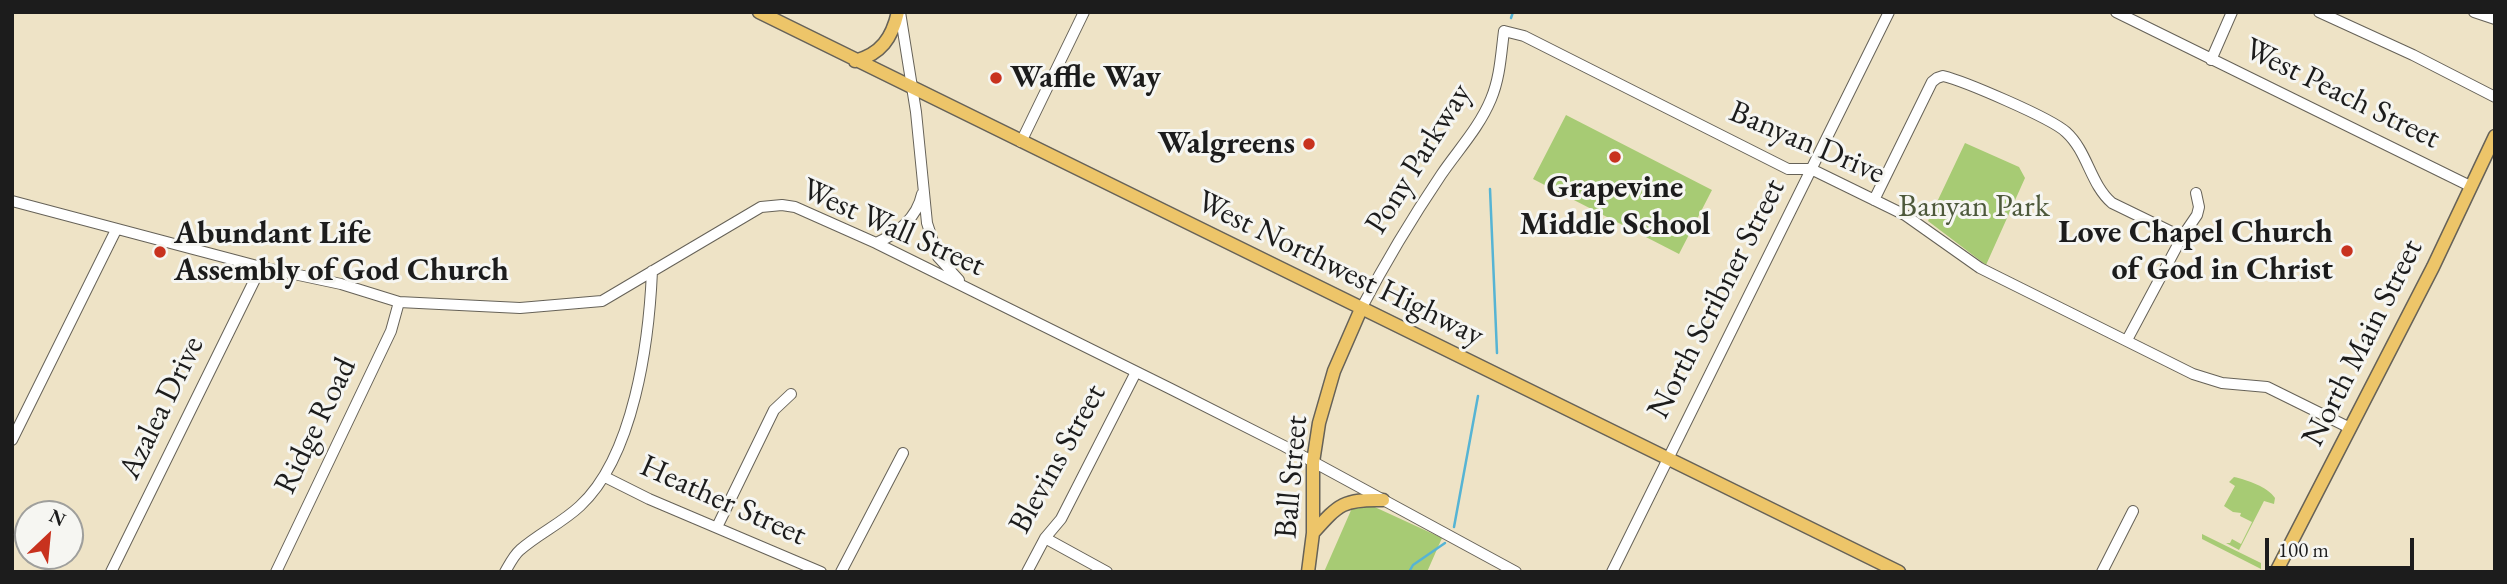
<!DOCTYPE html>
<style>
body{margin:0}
#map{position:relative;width:2507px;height:584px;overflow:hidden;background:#eee3c6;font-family:"EB Garamond",serif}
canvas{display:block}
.frame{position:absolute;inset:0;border:14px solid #1c1c1c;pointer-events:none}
.north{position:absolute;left:14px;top:500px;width:70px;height:70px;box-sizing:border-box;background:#f6f6f2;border:2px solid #9f9f9c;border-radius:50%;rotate:26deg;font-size:19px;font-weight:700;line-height:28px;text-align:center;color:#1c1c1c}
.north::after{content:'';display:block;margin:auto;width:24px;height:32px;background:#c8321e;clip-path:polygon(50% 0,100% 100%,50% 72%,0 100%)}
.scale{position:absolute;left:2265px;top:538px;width:149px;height:32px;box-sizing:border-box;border:4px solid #1c1c1c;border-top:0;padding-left:9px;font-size:21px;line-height:24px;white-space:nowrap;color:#1c1c1c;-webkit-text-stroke:5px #f6f6f2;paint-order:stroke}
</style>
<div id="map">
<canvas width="2507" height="584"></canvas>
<div class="frame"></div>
<div class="north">N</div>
<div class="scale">100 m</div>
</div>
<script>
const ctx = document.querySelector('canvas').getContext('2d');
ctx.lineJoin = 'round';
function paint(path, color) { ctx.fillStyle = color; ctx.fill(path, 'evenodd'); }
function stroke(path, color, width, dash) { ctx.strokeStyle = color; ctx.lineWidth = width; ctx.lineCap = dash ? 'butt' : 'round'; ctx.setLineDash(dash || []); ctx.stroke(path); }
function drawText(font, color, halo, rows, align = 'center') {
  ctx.font = font + ' "EB Garamond",serif'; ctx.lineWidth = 6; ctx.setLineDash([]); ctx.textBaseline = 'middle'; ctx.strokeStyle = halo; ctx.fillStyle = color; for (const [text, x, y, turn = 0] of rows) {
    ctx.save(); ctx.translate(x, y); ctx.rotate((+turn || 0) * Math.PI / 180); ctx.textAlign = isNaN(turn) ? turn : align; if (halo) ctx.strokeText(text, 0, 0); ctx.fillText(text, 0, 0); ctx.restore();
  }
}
paint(new Path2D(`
 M 1566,115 L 1712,190 L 1679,254 L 1533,179 Z
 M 1965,143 L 2019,167 L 2025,178 L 1986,265 L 1928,221 Z
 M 2234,477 C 2247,480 2268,487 2275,498 L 2274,504 L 2264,501 L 2239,550 L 2226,543 L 2230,543 L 2232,539 L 2241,544 L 2252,522 L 2240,516 L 2241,513 L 2233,512 L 2224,506 L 2235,486 L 2229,482 Z
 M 1366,503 L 1442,538 L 1427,572 L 1324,572 L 1352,508 Z
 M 2202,534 L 2261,563 L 2261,569 L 2202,539 Z`), '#a7cb74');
stroke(new Path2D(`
 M 1511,18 L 1513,12
 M 1490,189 L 1497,353
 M 1454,527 L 1478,396
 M 1409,572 L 1413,565 L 1445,543`), '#56b4d4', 2.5);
const minor = new Path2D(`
 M 900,12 L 916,112 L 927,223 L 938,257 L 959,280
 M 2116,12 L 2470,186
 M 2319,12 L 2413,55 L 2495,97
 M 2474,12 L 2495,19
 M 2211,60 L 2232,12
 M 1021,142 L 1084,12
 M 1874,200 L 1932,82 L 1937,78 L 1943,76 C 1964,81 2051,118 2066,132 C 2088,152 2090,184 2112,203 L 2182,237
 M 12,201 L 261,267 L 341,284 L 399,302 L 520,308 L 602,301 L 761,207 L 782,205 L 795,207 L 876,243 L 1171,389 L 1284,446 L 1516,572
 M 876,243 C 897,234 917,218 922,194
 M 1361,309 C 1385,263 1412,218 1441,175 C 1458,150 1479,128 1491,99 C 1500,78 1501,54 1504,31 L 1524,36 L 1788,169 L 1811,169 L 1905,215 L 1980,268 L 2193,374 L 2222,383 L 2267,387 L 2350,428
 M 2127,340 L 2182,237 L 2197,215 L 2199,207 L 2196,193
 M 12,440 L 116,230
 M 605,477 L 649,499 L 821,572
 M 717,527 L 774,410 L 791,394
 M 1045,538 L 1107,572
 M 111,572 L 261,267
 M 276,572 L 391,331 L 399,302
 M 505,572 C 509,565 514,555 520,550 C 538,534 562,523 580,506 C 634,456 649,342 652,271
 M 841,572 L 903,453
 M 1027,572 L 1045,538 L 1061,519 L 1136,372
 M 1612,572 L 1889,12
 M 2102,572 L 2133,511`);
const major = new Path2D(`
 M 759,12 L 1899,572
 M 855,61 C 881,54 892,38 898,12
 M 1313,533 C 1339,504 1343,499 1383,500
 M 1308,572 L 1313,533 L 1313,462 L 1319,423 L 1334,371 L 1361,309
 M 2276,572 L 2433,267 L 2495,136`);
stroke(minor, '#666258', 12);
stroke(major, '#666258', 15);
stroke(minor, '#fff', 10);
stroke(major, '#edc569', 12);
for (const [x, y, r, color] of [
 [996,78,7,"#c8321e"],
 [1309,144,7,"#c8321e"],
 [1615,157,7,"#c8321e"],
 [2347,251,7,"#c8321e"],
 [160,252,7,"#c8321e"]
]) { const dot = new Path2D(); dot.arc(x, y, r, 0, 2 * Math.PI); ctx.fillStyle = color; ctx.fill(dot); stroke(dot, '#f6f6f2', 2.5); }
drawText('bold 32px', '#1c1c1c', '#f6f6f2', [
 ["Waffle Way",1010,78],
 ["Walgreens",1295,144,"right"],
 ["Grapevine",1615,188,"center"],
 ["Middle School",1615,225,"center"],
 ["Love Chapel Church",2333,233,"right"],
 ["of God in Christ",2333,270,"right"],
 ["Abundant Life",174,234],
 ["Assembly of God Church",174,271]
], 'left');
drawText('32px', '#1c1c1c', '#f6f6f2', [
 ["West Peach Street",2342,94,26],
 ["Banyan Drive",1807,143,23],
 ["Pony Parkway",1419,159,-58],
 ["West Wall Street",893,228,24],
 ["West Northwest Highway",1340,269,26],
 ["North Scribner Street",1717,299,-63],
 ["North Main Street",2363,343,-63],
 ["Azalea Drive",162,408,-64],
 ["Ridge Road",316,426,-64],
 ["Blevins Street",1058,459,-61],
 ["Ball Street",1292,477,-85],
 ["Heather Street",723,501,24]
]);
drawText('32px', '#4d593b', '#f6f6f2', [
 ["Banyan Park",1974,207]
]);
</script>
